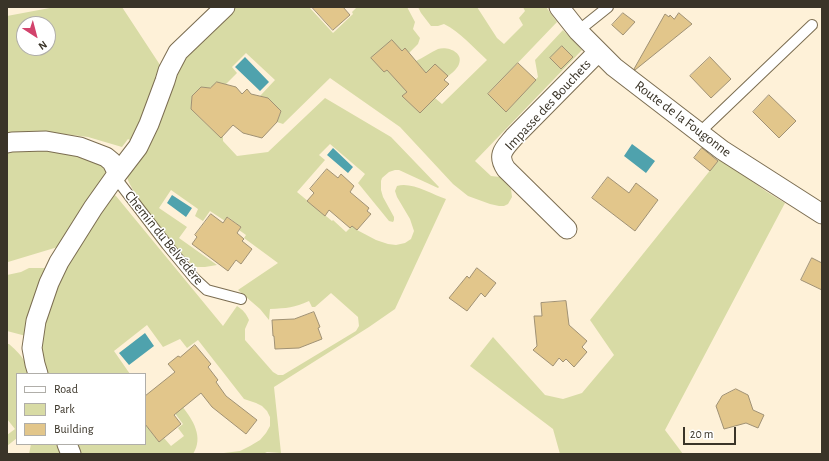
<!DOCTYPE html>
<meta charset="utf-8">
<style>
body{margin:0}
#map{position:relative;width:829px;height:461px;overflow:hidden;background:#fef1d8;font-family:"Alegreya Sans",sans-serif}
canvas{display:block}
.frame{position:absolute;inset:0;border:8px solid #3a3428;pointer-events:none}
.legend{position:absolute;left:16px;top:373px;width:130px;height:72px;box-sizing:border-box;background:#fff;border:1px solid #b0aea9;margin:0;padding:5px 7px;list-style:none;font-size:12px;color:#3a3428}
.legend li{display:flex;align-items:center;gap:8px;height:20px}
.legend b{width:20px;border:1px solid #b0aea9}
.north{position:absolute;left:16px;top:16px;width:40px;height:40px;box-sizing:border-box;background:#fff;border:1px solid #b0aea9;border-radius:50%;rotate:144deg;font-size:11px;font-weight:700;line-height:16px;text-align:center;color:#3a3428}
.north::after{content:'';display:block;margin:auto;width:14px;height:18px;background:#d2436c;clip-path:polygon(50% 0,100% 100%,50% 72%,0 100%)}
.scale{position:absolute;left:683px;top:427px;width:53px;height:18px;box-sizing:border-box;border:2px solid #3a3428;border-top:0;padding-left:5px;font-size:12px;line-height:14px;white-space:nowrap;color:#3a3428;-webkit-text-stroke:3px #fff;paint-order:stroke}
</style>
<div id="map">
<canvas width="829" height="461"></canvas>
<div class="frame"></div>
<ul class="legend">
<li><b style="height:5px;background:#fff"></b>Road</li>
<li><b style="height:11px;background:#d8dba5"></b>Park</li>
<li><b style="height:11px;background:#e2c68b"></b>Building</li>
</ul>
<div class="north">N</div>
<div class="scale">20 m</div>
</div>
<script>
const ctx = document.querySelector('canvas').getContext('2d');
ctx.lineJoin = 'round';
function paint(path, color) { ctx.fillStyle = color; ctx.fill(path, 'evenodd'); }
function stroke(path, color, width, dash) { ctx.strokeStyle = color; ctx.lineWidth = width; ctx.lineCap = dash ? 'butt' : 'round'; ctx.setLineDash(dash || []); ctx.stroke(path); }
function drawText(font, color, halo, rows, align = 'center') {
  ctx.font = font + ' "Alegreya Sans",sans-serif'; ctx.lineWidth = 3; ctx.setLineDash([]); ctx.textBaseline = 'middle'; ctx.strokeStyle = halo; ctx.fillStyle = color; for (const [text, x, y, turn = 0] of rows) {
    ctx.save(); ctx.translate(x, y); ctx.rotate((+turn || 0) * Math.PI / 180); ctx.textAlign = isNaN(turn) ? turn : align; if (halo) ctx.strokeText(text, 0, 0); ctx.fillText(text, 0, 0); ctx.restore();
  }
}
paint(new Path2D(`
 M 55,7 L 122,7 L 162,68 L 135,143 L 128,139 L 122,147 L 88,137 L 40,131 L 7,133 L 7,16 ZM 24,24 L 48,24 L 48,48 L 24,48 Z
 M 232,7 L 309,7 L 333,33 L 353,14 L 352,12 L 357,7 L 407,7 L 415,22 L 413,29 L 420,38 L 418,44 L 409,53 L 416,61 C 423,58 431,52 438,49 C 447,46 464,52 459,64 C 457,70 449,75 444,80 L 449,84 L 435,98 L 442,104 L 487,60 C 474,48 460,32 444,24 L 438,26 L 431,26 L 421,13 L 418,7 L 477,7 L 497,38 L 504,44 L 523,25 L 519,18 L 525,11 L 523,7 L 546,7 L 557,22 L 488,94 L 506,112 L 538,77 L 535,60 L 563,30 L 582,50 L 475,161 L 491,176 L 500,177 L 511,189 L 512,197 L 508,204 L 504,206 L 499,206 L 490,204 L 468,196 L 453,184 L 400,127 L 330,78 L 283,124 L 277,122 L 281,111 L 268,98 L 260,96 L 275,80 L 246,53 L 232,67 L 237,73 L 225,85 L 210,88 L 201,87 L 192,96 L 191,109 L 218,135 L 223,136 L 223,141 L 237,156 L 268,152 L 325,98 L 391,137 L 439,187 L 438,188 L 399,170 L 395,170 L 389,172 L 382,178 L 381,181 L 381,190 L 383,197 L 394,217 L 394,220 L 393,222 L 389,221 L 358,183 L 365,174 L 330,144 L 319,155 L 325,160 L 297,192 L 332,221 L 333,220 L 346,232 L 352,226 L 357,230 L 376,240 L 388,244 L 396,245 L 405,243 L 411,239 L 414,231 L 410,219 L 397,197 L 395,191 L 397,186 C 410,181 432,194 446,199 L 395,309 L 369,327 L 274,387 L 281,453 L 267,452 L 263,454 L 216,454 L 240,451 L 250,446 L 260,440 L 266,433 L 270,426 L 270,417 L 267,411 L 262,406 L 256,403 L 244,399 L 198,340 L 187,348 L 180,339 L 163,347 L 147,325 L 114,351 L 130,374 L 44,374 L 38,342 L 56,285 L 113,194 L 116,196 L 223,326 L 237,306 C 243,310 246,313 249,320 L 245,329 L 245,340 L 273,372 L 278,375 L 283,375 L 356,331 L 359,326 L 358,317 L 331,293 L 315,307 L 312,307 L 309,301 C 294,308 287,308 270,309 L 269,320 L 260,309 L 238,290 L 278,263 L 244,238 L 246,235 L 239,230 L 241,227 L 228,217 L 225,221 L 210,211 L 203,221 L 195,216 L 198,209 L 171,190 L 159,208 L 187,227 L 179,238 L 217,265 L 205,267 L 195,267 C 186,258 177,250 169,240 C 161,230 127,186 127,176 L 182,56 Z
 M 42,148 L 82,157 L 102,166 L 107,173 L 61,246 L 8,262 L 8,265 L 7,265 L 7,150 Z
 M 720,158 L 767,192 L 785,203 L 665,430 L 683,454 L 560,454 L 553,429 L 470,366 L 493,337 L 545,395 L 563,399 L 582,393 L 614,355 L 590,320 Z
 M 29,268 L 45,268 L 46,272 L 26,336 L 7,331 L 7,275 L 21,272 Z
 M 7,344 L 9,344 C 20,354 25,358 29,374 L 17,374 L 17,438 L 7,446 L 7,435 L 15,429 L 7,419 Z
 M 182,406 C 193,420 204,437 193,454 L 78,454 L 74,444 L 145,444 L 145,424 L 159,442 L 164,438 L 171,446 L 184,436 L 178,428 L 183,424 L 174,412 Z
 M 31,444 L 57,444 L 61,454 L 29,454 Z`), '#d8dba5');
paint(new Path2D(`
 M 245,57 L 269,82 L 260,91 L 235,67 Z
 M 632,144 L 655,161 L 646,173 L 624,156 Z
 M 333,148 L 353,167 L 348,173 L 327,155 Z
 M 172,195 L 192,208 L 186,217 L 167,203 Z
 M 145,333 L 154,346 L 129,365 L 119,353 Z`), '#4fa2ad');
const building = new Path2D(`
 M 312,7 L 343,7 L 350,15 L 333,30 Z
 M 623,13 L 635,22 L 623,35 L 612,25 Z
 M 679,13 L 692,24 L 635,70 L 634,69 L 665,14 L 669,17 L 670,15 L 674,19 Z
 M 392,40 L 402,51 L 405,48 L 426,73 L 435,64 L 448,76 L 444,80 L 449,84 L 420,113 L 402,96 L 407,92 L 387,70 L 384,72 L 371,58 Z
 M 562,46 L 573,57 L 561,69 L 550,58 Z
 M 710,57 L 731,79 L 711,98 L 690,76 Z
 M 518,63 L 536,80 L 506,112 L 488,94 Z
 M 217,82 L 236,87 L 242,94 L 247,89 L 251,94 L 268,98 L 281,111 L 277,122 L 262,138 L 243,133 L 233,125 L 221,138 L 191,109 L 192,96 L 201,87 L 210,88 Z
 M 769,95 L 796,121 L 779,138 L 753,112 Z
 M 702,148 L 718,161 L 710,171 L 694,158 Z
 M 327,169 L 338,178 L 341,174 L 354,186 L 350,192 L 369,208 L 367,211 L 371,214 L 357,230 L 352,226 L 350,228 L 329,210 L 325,216 L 307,201 L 314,193 L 310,189 Z
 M 608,177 L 629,193 L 636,183 L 658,200 L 635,231 L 592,198 Z
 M 211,214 L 223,223 L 227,217 L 241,227 L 237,233 L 244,239 L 242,241 L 252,249 L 241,264 L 236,260 L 228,271 L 192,244 L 197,237 L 195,235 Z
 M 812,258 L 822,263 L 822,290 L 801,280 Z
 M 477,268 L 496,283 L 485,297 L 481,293 L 467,311 L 449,298 L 467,276 L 469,278 Z
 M 566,301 L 569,325 L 587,341 L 582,347 L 587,352 L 574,367 L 566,359 L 563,362 L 559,358 L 553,366 L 533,350 L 537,346 L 534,316 L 542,316 L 541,303 Z
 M 314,312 L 320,327 L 318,328 L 322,339 L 299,348 L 275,349 L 274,336 L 273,336 L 272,320 L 294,319 Z
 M 195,345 L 211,364 L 208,367 L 218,380 L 216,382 L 226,396 L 257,420 L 246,434 L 212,407 L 201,393 L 174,415 L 181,424 L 159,442 L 145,424 L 145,396 L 175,372 L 168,364 L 178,356 L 180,357 Z
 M 736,389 L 748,395 L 753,410 L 764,415 L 758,428 L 746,423 L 724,429 L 716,406 L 722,396 Z`);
paint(building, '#e2c68b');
stroke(building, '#a09174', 1);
const lane = new Path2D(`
 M 578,31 L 608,7
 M 699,133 L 812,25
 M 115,177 L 167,245 L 195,279 L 207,290 L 241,299`);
const street = new Path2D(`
 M 559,7 L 578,31 L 614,67 L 722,150 L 822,214
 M 7,143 L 12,142 L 46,141 L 80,147 L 106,157 L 112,162 L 115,168 L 117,174
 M 567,229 L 506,169 C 496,154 505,148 514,137 L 598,52
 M 38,374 L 35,364 L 32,348 L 36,321 L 49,283 L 59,262 L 93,208 L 115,177 L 138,147 L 149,124 L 165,81 L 168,71 L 178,52 L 225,7
 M 67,444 L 71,454`);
stroke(lane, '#7b6d51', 12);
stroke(street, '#7b6d51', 21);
stroke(lane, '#fff', 10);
stroke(street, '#fff', 19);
drawText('14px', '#3a3428', '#fff', [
 ["Impasse des Bouchets",548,105,-47],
 ["Route de la Fougonne",683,119,37],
 ["Chemin du Belvédère",164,238,51]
]);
</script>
